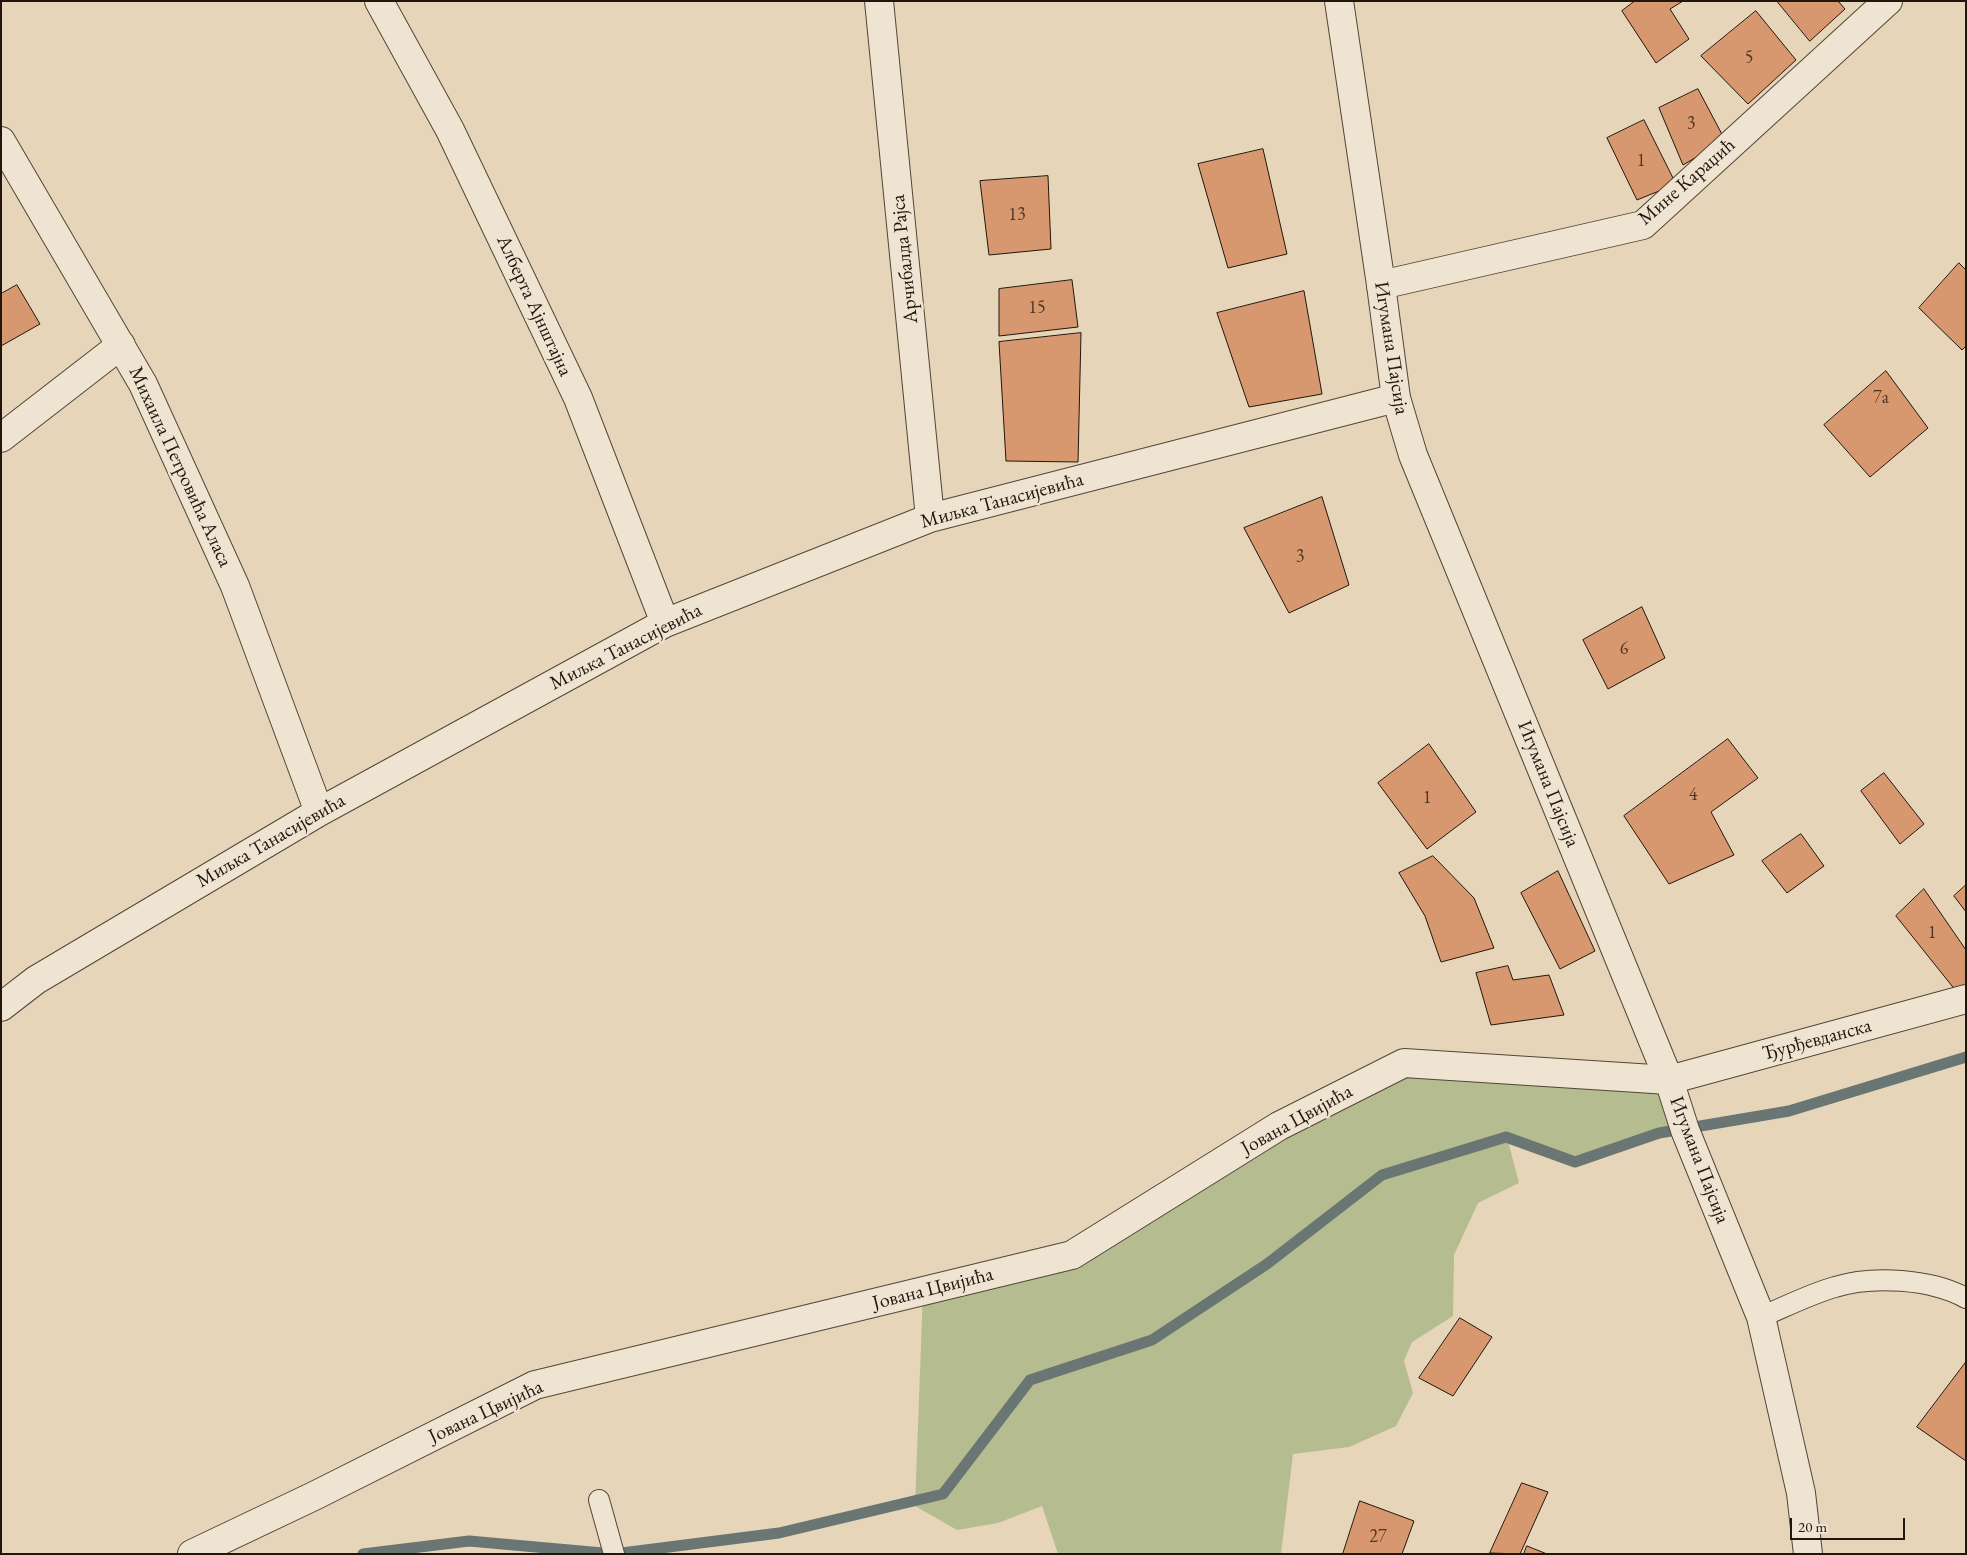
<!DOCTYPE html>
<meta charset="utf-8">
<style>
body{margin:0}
#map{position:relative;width:1967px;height:1555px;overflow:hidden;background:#e7d5b9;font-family:"EB Garamond",serif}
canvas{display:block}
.frame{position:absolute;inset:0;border:2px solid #20160c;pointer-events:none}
.scale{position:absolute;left:1790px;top:1518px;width:115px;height:22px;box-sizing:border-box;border:2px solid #20160c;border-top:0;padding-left:6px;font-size:15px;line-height:18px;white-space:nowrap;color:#20160c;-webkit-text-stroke:4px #efe4d2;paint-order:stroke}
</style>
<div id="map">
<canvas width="1967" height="1555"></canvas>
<div class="frame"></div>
<div class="scale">20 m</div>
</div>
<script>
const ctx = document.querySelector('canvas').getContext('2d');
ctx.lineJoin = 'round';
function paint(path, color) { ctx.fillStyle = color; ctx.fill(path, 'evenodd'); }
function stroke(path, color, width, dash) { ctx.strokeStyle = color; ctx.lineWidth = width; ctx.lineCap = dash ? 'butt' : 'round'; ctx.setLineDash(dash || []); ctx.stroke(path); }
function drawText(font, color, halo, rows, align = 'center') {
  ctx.font = font + ' "EB Garamond",serif'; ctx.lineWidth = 5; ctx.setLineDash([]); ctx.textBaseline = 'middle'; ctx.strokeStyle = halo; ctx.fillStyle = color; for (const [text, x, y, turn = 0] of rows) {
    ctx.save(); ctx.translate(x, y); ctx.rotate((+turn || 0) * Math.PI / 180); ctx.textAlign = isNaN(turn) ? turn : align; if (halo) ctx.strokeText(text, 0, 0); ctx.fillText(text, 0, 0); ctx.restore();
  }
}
paint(new Path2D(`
 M 1404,1063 L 1669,1080 L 1685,1130 L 1659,1133 L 1575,1162 L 1507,1137 L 1519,1183 L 1478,1203 L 1454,1255 L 1453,1316 L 1412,1342 L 1404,1361 L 1413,1393 L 1396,1426 L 1349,1447 L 1293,1454 L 1281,1554 L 1058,1554 L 1042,1506 L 998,1523 L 957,1530 L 915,1506 L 923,1291 L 1072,1255 Z`), '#b5bd90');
stroke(new Path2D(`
 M 363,1554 L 469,1541 L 614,1554 L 779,1533 L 943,1494 L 1030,1380 L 1152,1340 L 1267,1264 L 1382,1175 L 1506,1137 L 1575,1162 L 1659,1133 L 1789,1111 L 1966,1057`), '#697673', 11);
const building = new Path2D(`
 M 1635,1 L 1683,1 L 1670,9 L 1689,39 L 1656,63 L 1622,11 Z
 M 1777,1 L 1838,1 L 1845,9 L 1810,41 Z
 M 1756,11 L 1796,60 L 1748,104 L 1701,56 Z
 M 1698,89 L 1725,140 L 1683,165 L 1659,108 Z
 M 1644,120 L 1676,184 L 1637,200 L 1607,138 Z
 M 1263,149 L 1287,254 L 1228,268 L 1198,164 Z
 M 1048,176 L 1051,249 L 989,255 L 980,181 Z
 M 1959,263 L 1966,270 L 1966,346 L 1962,350 L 1919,308 Z
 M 1072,280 L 1078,327 L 999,336 L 999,289 Z
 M 17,285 L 40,324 L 1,346 L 1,294 Z
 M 1304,291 L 1322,394 L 1249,407 L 1217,313 Z
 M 1081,333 L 1078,462 L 1006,461 L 999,342 Z
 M 1886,371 L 1928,428 L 1870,477 L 1824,425 Z
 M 1322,497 L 1349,585 L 1289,613 L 1244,528 Z
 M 1642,607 L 1665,658 L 1608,689 L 1583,640 Z
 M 1728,739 L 1758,778 L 1711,812 L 1734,855 L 1669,884 L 1624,816 Z
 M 1429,744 L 1476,812 L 1427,849 L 1378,783 Z
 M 1884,773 L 1924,824 L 1900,844 L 1861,791 Z
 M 1801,834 L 1824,866 L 1787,893 L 1762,861 Z
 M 1433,856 L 1474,898 L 1494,948 L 1441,962 L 1425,916 L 1399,873 Z
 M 1558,871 L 1595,951 L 1560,969 L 1521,893 Z
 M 1966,885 L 1966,912 L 1954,896 Z
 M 1924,889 L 1966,950 L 1966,987 L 1956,991 L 1896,916 Z
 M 1508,966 L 1513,980 L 1549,975 L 1564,1015 L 1491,1025 L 1476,973 Z
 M 1460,1318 L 1492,1337 L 1453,1396 L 1419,1378 Z
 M 1966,1362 L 1966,1461 L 1917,1427 Z
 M 1522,1483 L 1548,1492 L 1520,1554 L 1490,1553 Z
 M 1360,1501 L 1414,1521 L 1402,1554 L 1343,1554 Z
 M 1527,1546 L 1547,1554 L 1524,1554 Z`);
paint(building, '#d8986f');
stroke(building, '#20160c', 1);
const service = new Path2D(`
 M 1761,1317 C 1785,1307 1810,1294 1835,1287 C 1873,1275 1931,1279 1966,1298
 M 599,1500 L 614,1554`);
const minor = new Path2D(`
 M 379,1 L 450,130 L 578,398 L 665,623
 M 879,1 L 930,518
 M 1,141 L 143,384 L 235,586 L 319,812
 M 1381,285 L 1643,225 L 1888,1
 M 1,438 L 121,345
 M 1,1007 L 36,980 L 319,812 L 665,623 L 930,518 L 1396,398
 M 192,1554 L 314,1496 L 535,1385 L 1072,1255 L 1279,1126 L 1404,1063 L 1669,1080 L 1966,999`);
const tertiary = new Path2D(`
 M 1339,1 L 1381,285 L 1396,398 L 1413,455 L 1669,1080 L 1685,1130 L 1761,1317 L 1801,1493 L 1808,1554`);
stroke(service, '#524637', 22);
stroke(minor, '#524637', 30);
stroke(tertiary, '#524637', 30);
stroke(service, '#efe4d2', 20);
stroke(minor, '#efe4d2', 28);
stroke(tertiary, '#efe4d2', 28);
drawText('18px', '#4e3625', null, [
 ["5",1749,58],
 ["3",1691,124],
 ["1",1641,161],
 ["13",1017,215],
 ["15",1037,308],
 ["7a",1881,398],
 ["3",1300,557],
 ["6",1624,649],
 ["4",1693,795],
 ["1",1427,798],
 ["1",1932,933],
 ["27",1378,1537]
]);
drawText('20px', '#20160c', '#efe4d2', [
 ["Мине Караџић",1687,182,-41],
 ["Арчибалда Рајса",905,259,-96],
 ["Алберта Ајнштајна",534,306,65],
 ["Игумана Пајсија",1391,348,81],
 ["Михаила Петровића Аласа",180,467,65],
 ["Миљка Танасијевића",1002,501,-15],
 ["Миљка Танасијевића",626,647,-27],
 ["Игумана Пајсија",1548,784,68],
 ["Миљка Танасијевића",271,841,-30],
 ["Ђурђевданска",1817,1040,-15],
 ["Јована Цвијића",1297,1120,-29],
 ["Игумана Пајсија",1699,1160,69],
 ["Јована Цвијића",933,1289,-14],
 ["Јована Цвијића",486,1412,-25]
]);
</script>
